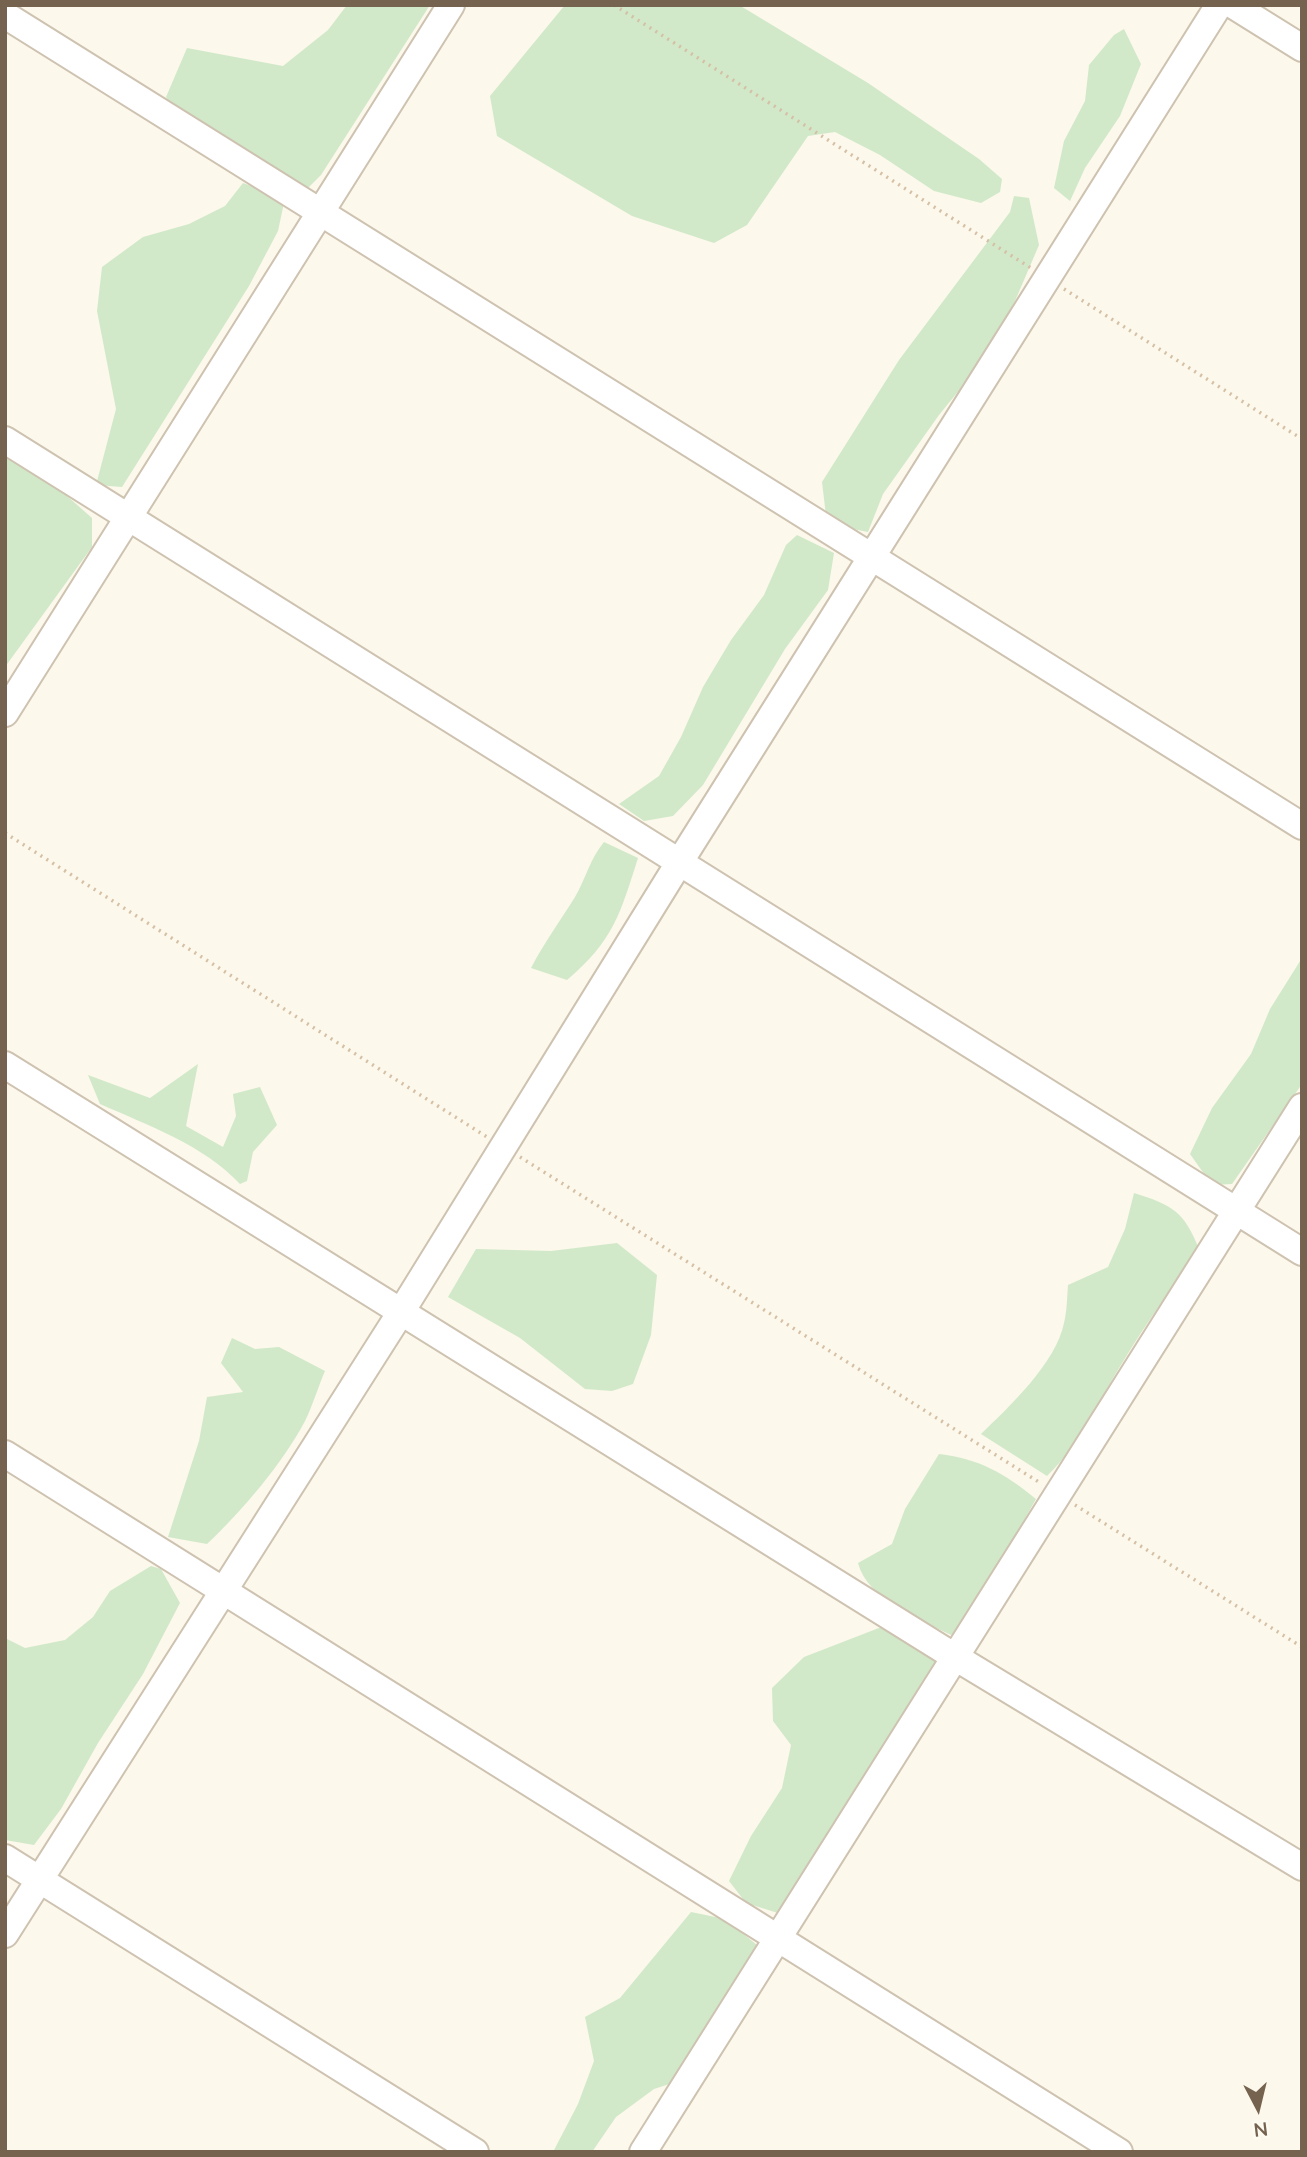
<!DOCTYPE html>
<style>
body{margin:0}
#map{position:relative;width:1307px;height:2157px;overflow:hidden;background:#fcf8eb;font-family:"Nunito Sans",sans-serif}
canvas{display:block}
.frame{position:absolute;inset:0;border:7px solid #76634f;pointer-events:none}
.north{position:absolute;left:1223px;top:2073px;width:70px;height:70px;-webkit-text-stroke:5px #fefbf1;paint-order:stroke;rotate:173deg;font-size:19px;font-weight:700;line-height:28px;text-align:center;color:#76634f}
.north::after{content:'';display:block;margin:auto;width:24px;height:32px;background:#76634f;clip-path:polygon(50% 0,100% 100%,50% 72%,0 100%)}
</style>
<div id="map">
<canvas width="1307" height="2157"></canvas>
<div class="frame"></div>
<div class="north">N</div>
</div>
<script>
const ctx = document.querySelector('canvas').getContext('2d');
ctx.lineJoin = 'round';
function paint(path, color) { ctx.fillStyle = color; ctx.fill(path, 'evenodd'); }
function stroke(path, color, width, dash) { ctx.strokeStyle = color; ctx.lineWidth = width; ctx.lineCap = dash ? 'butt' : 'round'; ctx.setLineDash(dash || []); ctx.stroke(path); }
paint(new Path2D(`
 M 347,5 L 430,5 L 321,175 L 304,192 L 191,134 L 166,97 L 187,48 L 283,66 L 328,30 Z
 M 565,5 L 739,5 L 868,83 L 979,159 L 1002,179 L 1000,192 L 981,203 L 934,191 L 880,155 L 835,132 L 808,136 L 747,225 L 714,243 L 632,216 L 497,136 L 490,96 Z
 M 1124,29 L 1141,64 L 1120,116 L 1085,168 L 1070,201 L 1054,188 L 1064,141 L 1085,101 L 1089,65 L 1114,35 Z
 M 243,183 L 285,198 L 278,231 L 249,286 L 122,487 L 96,485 L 116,409 L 97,311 L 102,267 L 143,237 L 189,224 L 225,206 Z
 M 1014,196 L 1029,198 L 1039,245 L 1015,301 L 978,367 L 939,415 L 883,494 L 868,532 L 827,524 L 822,482 L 899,360 L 1010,212 Z
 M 5,456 L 58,488 L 92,518 L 92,547 L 5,667 Z
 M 797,535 L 834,553 L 828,590 L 785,649 L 703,785 L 673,816 L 644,821 L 619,804 L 659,776 L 681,737 L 703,687 L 731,640 L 764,595 L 786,545 Z
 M 604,842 L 638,858 C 620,914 614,940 567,980 L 531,968 C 544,943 560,921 575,897 C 586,878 590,859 604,842 Z
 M 1302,958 L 1302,1084 L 1232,1184 L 1212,1185 L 1190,1154 L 1212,1108 L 1251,1054 L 1270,1009 Z
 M 198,1064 L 186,1126 L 223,1147 L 236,1116 L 233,1094 L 260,1087 L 277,1125 L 253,1152 L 247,1181 L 240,1184 C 204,1145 147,1125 100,1104 L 88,1075 L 150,1098 Z
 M 1134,1193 C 1172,1205 1184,1211 1199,1249 C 1173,1286 1147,1322 1124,1360 C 1099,1400 1081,1443 1047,1476 L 981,1434 C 1009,1407 1056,1363 1064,1323 C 1067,1311 1067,1298 1068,1285 L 1108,1267 L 1125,1229 Z
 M 617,1243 L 657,1275 L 651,1335 L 633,1384 L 612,1391 L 585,1389 L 520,1338 L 448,1297 L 476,1249 L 551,1251 Z
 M 232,1338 L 255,1349 L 279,1347 L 325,1371 C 318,1387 313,1405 305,1421 C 283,1463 242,1511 207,1544 L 168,1537 L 199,1441 L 207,1397 L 243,1392 L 221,1363 Z
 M 939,1454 C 980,1459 1004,1473 1036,1499 L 963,1629 L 951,1635 C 920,1620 867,1599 858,1563 L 892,1544 L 905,1509 Z
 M 151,1566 L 161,1569 L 180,1603 L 143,1674 L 98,1743 L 61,1809 L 34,1845 L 5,1840 L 5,1638 L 25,1648 L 65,1640 L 93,1617 L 110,1591 Z
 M 884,1626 L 947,1659 L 781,1914 L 746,1903 L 729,1881 L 751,1836 L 782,1788 L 791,1745 L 773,1721 L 772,1688 L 804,1657 Z
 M 691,1912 L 725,1919 L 757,1945 L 747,1981 L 682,2080 L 654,2089 L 616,2117 L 592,2152 L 553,2152 L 578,2104 L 594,2061 L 585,2017 L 620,1998 Z`), '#d1e9c9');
const minor = new Path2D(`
 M 1233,5 L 1302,48
 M 5,15 L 1302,826
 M 5,440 L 1302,1252
 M 5,713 L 451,5
 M 5,1065 L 955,1657 L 1302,1867
 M 5,1454 L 1119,2152
 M 5,1858 L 475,2152
 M 5,1934 L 401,1312 L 679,863 L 1219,5
 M 643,2152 L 1302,1107`);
stroke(minor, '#cec2b1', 30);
stroke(new Path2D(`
 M 614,5 L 1031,268
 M 1064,289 L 1302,439
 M 5,833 L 487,1137
 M 520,1157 L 1042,1484
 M 1075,1505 L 1302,1647`), '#d5c0a6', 3.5, [2, 5]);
stroke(minor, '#fff', 26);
</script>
